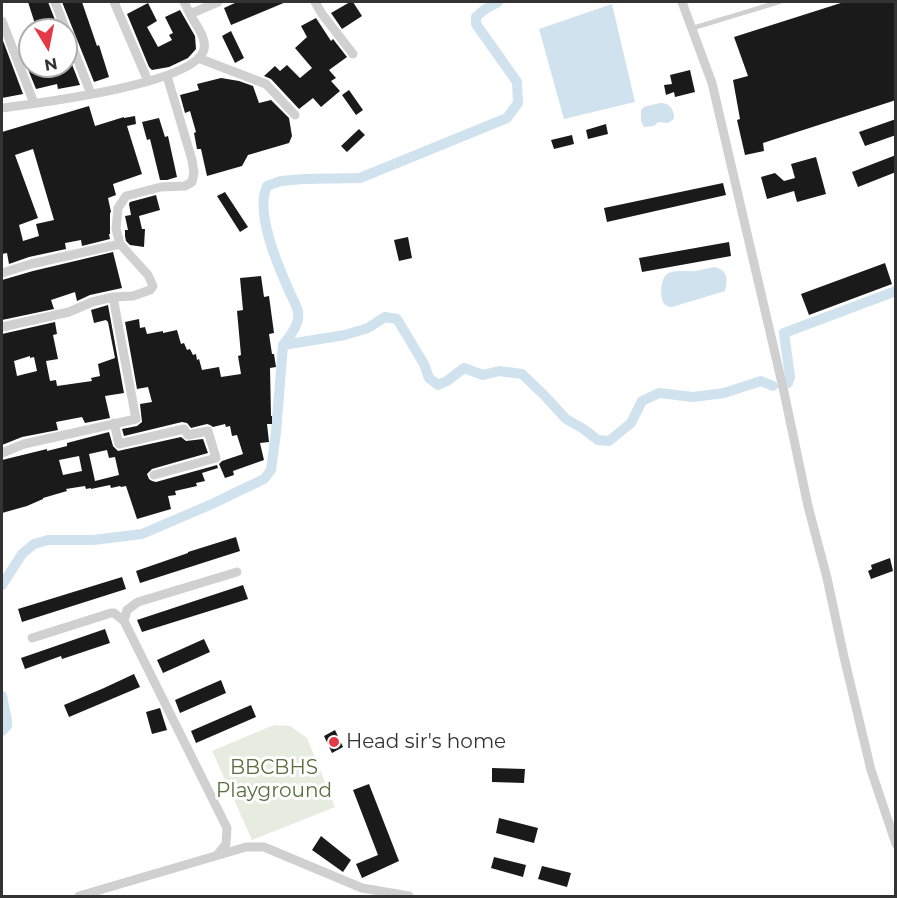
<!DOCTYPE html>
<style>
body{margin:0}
#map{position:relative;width:897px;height:898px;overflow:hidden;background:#fff;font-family:Montserrat,sans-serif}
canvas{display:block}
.frame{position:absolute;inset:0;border:3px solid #333;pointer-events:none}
.north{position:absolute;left:18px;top:18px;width:60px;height:60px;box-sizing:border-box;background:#fff;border:2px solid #adadad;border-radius:50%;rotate:170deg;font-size:16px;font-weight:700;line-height:24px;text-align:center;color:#333}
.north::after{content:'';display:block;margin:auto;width:21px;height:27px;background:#e63946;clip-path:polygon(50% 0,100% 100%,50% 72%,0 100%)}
</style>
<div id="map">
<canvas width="897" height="898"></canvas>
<div class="frame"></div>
<div class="north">N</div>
</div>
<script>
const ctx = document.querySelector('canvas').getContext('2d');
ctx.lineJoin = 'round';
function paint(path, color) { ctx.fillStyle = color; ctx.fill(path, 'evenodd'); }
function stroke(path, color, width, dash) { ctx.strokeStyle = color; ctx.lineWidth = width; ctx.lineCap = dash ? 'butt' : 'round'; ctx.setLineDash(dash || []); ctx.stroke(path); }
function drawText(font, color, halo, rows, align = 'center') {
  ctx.font = font + ' Montserrat,sans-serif'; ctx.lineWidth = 6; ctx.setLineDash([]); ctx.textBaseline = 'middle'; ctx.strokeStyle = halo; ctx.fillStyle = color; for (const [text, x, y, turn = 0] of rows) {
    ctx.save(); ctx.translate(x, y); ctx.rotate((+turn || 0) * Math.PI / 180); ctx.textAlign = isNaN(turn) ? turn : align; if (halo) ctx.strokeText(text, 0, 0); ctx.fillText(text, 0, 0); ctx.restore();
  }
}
paint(new Path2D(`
 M 274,725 L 290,726 L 307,738 L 335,807 L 252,840 L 212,751 Z`), '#e6ecdf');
paint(new Path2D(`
 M 612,4 L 635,102 L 564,119 L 539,29 Z
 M 660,103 C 671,103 674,110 674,119 L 668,123 L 658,122 L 654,126 L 644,127 L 641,121 L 641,110 L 644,107 Z
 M 714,267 C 728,270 728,279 725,291 L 672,307 C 670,307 669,307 667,306 C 659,303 660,280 666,275 C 673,269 686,272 695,271 C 701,270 708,268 714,267 Z`), '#cfe2ee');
stroke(new Path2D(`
 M 283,345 C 290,336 300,324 298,312 C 296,303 290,294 287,286 C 276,261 255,211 267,186 L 281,181 L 303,179 L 360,178 L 507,118 L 518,103 L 517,82 L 476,24 L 476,17 L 484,10 L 498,2
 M 788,383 L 790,377 L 784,333 L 896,291
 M 2,585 L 22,554 L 34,544 L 48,540 L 93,540 L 142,534 L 212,504 L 264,479 L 271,470 L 276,432 L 283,345 L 345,335 L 368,328 L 385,317 L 397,319 L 424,364 L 429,378 L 438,385 L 447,381 L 464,368 L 483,375 L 499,371 L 522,374 L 545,396 L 566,419 L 582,428 L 598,440 L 609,441 L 631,423 L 642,401 L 659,393 L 693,397 L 724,393 L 761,381 L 773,386
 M 2,696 L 7,720 L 7,726 L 2,731`), '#cfe2ee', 10);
paint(new Path2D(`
 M 28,2 L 48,2 L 59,30 L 37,30 Z
 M 62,2 L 82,2 L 97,46 L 99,45 L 109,77 L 94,82 Z
 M 237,2 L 286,2 L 231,25 L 224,8 Z
 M 350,2 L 353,2 L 362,16 L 342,29 L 331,13 Z
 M 844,2 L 896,2 L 896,100 L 763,143 L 764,151 L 745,155 L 737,120 L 740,119 L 733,80 L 748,76 L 734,37 Z
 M 148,3 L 157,21 L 147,27 L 158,47 L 172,40 L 169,35 L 173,33 L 165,17 L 180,10 L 195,36 L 196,49 L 188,58 L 169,67 L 152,70 L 149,67 L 127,14 Z
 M 316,18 L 331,41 L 333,39 L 347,57 L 329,70 L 336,78 L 331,81 L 340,91 L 321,107 L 313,98 L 299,109 L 271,79 L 264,76 L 275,66 L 280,71 L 287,65 L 300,78 L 312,68 L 295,48 L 307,37 L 301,26 Z
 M 231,31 L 244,58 L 235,63 L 222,36 Z
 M 2,38 L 23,94 L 2,98 Z
 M 30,40 L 30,66 L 66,66 L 66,49 L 80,85 L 58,89 L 57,84 L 36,89 L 18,45 Z
 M 690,70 L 695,92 L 675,97 L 674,92 L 666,95 L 664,85 L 672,84 L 670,75 Z
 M 221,78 L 239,81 L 253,86 L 259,103 L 271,100 L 289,118 L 292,136 L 289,143 L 248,155 L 242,166 L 207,176 L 201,149 L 197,149 L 194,133 L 196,132 L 190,111 L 185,113 L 180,95 L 199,90 L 197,84 Z
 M 349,90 L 363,110 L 356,115 L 342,95 Z
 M 89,106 L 95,126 L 124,117 L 124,118 L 135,116 L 136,124 L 127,126 L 142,174 L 113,184 L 116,195 L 108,198 L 111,212 L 110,213 L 110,234 L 109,234 L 110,239 L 82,246 L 81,240 L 65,243 L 66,249 L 29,257 L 9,264 L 7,253 L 2,254 L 2,132 ZM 33,149 L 54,220 L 36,224 L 39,236 L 23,241 L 19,225 L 38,218 L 15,155 Z
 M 159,118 L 165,137 L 168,136 L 177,177 L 167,180 L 160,180 L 150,139 L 147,140 L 142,122 Z
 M 896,119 L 896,135 L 865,146 L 859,132 Z
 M 606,124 L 608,134 L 588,139 L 586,130 Z
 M 359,129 L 365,135 L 347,152 L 341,146 Z
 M 572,135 L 574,144 L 554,149 L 551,140 Z
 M 896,155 L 896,172 L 858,187 L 852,172 Z
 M 816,157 L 826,194 L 797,202 L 794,191 L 767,199 L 761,177 L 775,173 L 784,181 L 795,178 L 791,164 Z
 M 723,183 L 726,195 L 607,222 L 604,208 Z
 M 225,192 L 248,227 L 240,232 L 217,196 Z
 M 156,195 L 160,210 L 139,216 L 142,229 L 145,229 L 144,247 L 130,245 L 126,241 L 125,236 L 125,230 L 128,230 L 125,216 L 131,215 L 129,204 L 130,202 Z
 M 408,237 L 412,258 L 399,261 L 394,240 Z
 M 729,242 L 731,256 L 642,272 L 639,258 Z
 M 113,252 L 122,288 L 90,295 L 77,301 L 75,292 L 51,300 L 54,309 L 2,320 L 2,280 L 33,271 Z
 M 885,263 L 892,284 L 809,315 L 801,294 Z
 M 261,276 L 264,297 L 269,296 L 274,333 L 269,334 L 272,354 L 274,354 L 276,367 L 270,368 L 271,416 L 272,416 L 272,424 L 267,424 L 269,442 L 260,443 L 264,460 L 233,471 L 234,475 L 225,478 L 219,464 L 222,461 L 243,454 L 237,435 L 232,436 L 230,426 L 226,427 L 225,424 L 213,427 L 210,425 L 207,424 L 191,428 L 187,423 L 182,422 L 124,436 L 122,429 L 137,426 L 142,422 L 140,404 L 152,402 L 148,387 L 137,389 L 125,322 L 139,319 L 140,328 L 145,327 L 147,334 L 163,331 L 163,333 L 177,330 L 181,344 L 184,343 L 187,350 L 190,349 L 193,355 L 196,354 L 197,360 L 199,359 L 202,370 L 219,367 L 221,377 L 241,374 L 238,356 L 241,355 L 237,311 L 243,310 L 240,278 Z
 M 108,305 L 124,393 L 105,396 L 110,418 L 85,423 L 82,417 L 56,422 L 58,430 L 22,437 L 2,445 L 2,334 L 55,322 L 57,334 L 53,335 L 58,359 L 46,361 L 50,381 L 56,380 L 57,386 L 92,381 L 91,378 L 100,376 L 98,364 L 115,358 L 108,322 L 106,320 L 94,323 L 91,310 ZM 30,356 L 30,358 L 34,357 L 37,371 L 17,376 L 14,361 Z
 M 109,432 L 113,446 L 118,451 L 181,437 L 186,441 L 203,439 L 208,453 L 152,469 L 147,474 L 149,479 L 152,481 L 156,482 L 217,465 L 218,468 L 202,473 L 205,481 L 196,483 L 197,486 L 175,491 L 176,495 L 168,496 L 171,509 L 137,519 L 126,486 L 121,487 L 120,486 L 111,488 L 110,485 L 91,489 L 91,488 L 86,489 L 85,486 L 66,489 L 67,491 L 43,498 L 43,499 L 27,506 L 2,513 L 2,460 L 47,449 L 47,451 L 67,446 L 67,443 ZM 107,450 L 109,458 L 115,457 L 119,475 L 95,481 L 89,454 ZM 79,456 L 82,471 L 63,475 L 59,460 Z
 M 236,537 L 240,551 L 140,583 L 136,571 L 188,553 L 188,552 Z
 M 890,558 L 893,571 L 871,579 L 868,571 L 872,569 L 871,565 Z
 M 122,577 L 126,589 L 22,622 L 18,609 Z
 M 243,585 L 248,599 L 142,632 L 137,620 Z
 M 105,629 L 110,643 L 62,659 L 61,656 L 25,669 L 21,658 Z
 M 204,639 L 210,652 L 163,673 L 157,660 Z
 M 134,674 L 140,687 L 69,717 L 64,705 L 104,688 Z
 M 221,680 L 226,693 L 180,713 L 175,700 Z
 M 251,705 L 256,717 L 196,743 L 191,731 Z
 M 160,708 L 167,730 L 152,734 L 146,712 Z
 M 335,730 L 343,747 L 332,753 L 324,736 Z
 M 492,768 L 525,769 L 524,783 L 492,782 Z
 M 369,784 L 399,861 L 362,878 L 356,864 L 378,855 L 353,790 Z
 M 499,818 L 538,828 L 534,843 L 496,833 Z
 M 321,836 L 351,860 L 343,872 L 312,850 Z
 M 494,857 L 526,865 L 523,877 L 491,868 Z
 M 542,866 L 571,873 L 567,887 L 538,879 Z`), '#1a1a1a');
stroke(new Path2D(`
 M 693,28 L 779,2`), '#d0d0d0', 4.5);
stroke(new Path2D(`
 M 55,2 L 91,94
 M 114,2 L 148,81
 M 184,2 L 190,14
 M 315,2 L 322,14 L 353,54
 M 682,2 L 712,83 L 784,392 L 808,506 L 827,578 L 844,657 L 871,770 L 896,844
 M 2,21 L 34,103
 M 198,58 L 266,84 L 295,115
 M 2,108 C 38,103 188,85 203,52 C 209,40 195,24 190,14 L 218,2
 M 2,273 L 31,264 L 120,244
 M 2,327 L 69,312 L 92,302 L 113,297
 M 114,423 L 119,444 L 184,429 L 188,435 L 208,431 L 216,458 L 154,475
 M 2,453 L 24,444 L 136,419 L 113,297 L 133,296 L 150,290 L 153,286 L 148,275 L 120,244 L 116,229 L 118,208 L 126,196 L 161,187 L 185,186 L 192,182 L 194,173 L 192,160 L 167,76
 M 124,621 L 127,610 L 138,602 L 237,572
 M 32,638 L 111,613 L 114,613 L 124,621 L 227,828 L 226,844 L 217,855
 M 79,896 L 246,847 L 264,847 L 362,888 L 409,896`), '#d0d0d0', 9);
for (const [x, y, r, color] of [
 [334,742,6,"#e63946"]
]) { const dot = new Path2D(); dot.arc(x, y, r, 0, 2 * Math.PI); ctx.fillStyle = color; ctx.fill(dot); stroke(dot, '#fff', 2); }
drawText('20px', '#333', '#fff', [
 ["Head sir's home",346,742]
], 'left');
drawText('20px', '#56703f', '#fff', [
 ["BBCBHS",274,768],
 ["Playground",274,791]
]);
</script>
